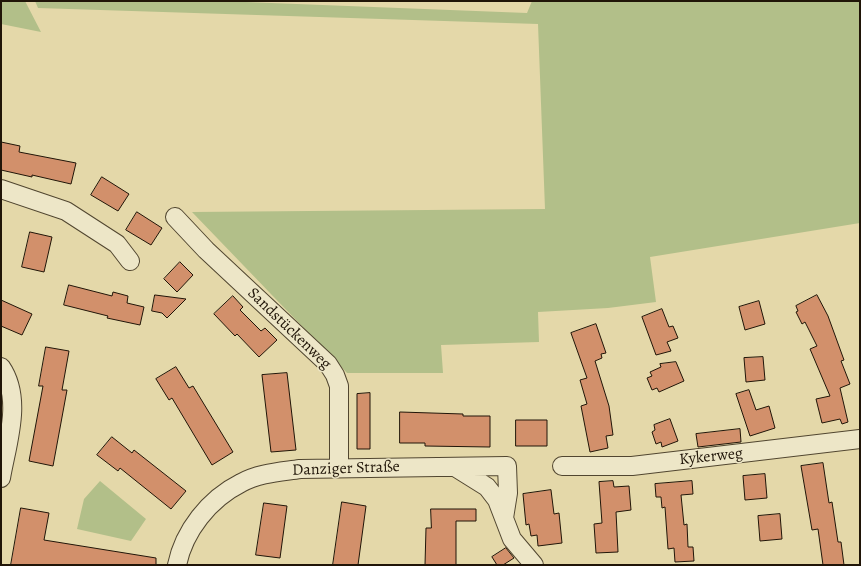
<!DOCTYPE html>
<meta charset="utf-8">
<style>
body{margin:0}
#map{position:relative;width:861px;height:566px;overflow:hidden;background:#e4d8a9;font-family:Alegreya,serif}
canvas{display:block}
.frame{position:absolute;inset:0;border:2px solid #201508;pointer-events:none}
</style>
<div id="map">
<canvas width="861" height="566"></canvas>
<div class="frame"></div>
</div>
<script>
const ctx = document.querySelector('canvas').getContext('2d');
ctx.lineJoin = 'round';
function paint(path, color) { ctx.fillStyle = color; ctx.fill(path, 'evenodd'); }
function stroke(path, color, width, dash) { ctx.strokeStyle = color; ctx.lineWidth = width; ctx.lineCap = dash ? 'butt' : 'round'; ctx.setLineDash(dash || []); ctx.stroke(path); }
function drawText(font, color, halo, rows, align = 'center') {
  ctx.font = font + ' Alegreya,serif'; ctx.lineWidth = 3; ctx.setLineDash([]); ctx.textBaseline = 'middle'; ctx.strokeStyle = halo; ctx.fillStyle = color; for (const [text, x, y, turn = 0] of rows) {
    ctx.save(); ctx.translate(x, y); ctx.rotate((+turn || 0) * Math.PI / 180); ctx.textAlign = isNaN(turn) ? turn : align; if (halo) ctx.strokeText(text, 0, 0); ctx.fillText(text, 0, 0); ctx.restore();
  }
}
paint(new Path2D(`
 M 1,1 L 25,1 L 41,32 L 1,24 Z
 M 35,1 L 220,1 L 527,13 L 532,1 L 860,1 L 860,223 L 650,257 L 656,302 L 608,308 L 538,312 L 539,342 L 441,345 L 443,373 L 347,373 L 192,212 L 545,209 L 538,24 L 38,8 Z
 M 100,481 L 146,519 L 131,541 L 77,529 L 84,499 Z`), '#b2bf89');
const building = new Path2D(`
 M 1,142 L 20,146 L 19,152 L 76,163 L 71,184 L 32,175 L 32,177 L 1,170 Z
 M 102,177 L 129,194 L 118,211 L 91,195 Z
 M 137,212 L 162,228 L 151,245 L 126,230 Z
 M 30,232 L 52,237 L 44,272 L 22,267 Z
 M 180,262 L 193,275 L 177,292 L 164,279 Z
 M 69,285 L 112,296 L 113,292 L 128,296 L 127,303 L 144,307 L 140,325 L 107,318 L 108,316 L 64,305 Z
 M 155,295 L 186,299 L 167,318 L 162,313 L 152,311 Z
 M 817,295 L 828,316 L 844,360 L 841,361 L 850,384 L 840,388 L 848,422 L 842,424 L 840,419 L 822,423 L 816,399 L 830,396 L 810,349 L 817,346 L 805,322 L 802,324 L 796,312 L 798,311 L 796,306 Z
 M 233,296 L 243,307 L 240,310 L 261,331 L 265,328 L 277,340 L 259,357 L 237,334 L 235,336 L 214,314 Z
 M 1,300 L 32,314 L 22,335 L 1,326 Z
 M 759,301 L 765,324 L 745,330 L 739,307 Z
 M 662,309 L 669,327 L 673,326 L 678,338 L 667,342 L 671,351 L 656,355 L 642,317 Z
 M 596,324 L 606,353 L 601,354 L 602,358 L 595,361 L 609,406 L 613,435 L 606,436 L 608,448 L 590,452 L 581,406 L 587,404 L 580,380 L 587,378 L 571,333 Z
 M 46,347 L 69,351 L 62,390 L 67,390 L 53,466 L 29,461 L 43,386 L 39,386 Z
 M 763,357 L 765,380 L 746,382 L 744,358 Z
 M 676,362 L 684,381 L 659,392 L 657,388 L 652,390 L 647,378 L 652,376 L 650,372 L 661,367 L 660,364 Z
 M 176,367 L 189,388 L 193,386 L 233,452 L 212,465 L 172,398 L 169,400 L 156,379 Z
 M 287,373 L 296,450 L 271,452 L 262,375 Z
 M 749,390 L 756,410 L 769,406 L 775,428 L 750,436 L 736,394 Z
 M 370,393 L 370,449 L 357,449 L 357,394 Z
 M 400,412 L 463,414 L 463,416 L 490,416 L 490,447 L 425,446 L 425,443 L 400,443 Z
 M 670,419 L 678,441 L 662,447 L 661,442 L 656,444 L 652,432 L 655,430 L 654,425 Z
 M 516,420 L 547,420 L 547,446 L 516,446 Z
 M 740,429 L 741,442 L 698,447 L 696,434 Z
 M 112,437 L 132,453 L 134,450 L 186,491 L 171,509 L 120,468 L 118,471 L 97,455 Z
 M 823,463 L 829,503 L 832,502 L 838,542 L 841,542 L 844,565 L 823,565 L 818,529 L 812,530 L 801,466 Z
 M 765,474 L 767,498 L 745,500 L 743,476 Z
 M 613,481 L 614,487 L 629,486 L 631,510 L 616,512 L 618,552 L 596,553 L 594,524 L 602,523 L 599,482 Z
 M 692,481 L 693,494 L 681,495 L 684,525 L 687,524 L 688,547 L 693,547 L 694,561 L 675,562 L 674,548 L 668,549 L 665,507 L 662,508 L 661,497 L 656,497 L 655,484 Z
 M 551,490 L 554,514 L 559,513 L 562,543 L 538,546 L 537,535 L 531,536 L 529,524 L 526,525 L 523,494 Z
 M 342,502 L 366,506 L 358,565 L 333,565 Z
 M 264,503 L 287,506 L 280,558 L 256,555 Z
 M 21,508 L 49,513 L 44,540 L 156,558 L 156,565 L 11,565 Z
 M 431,509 L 476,509 L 476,521 L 456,521 L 456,565 L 425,565 L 426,528 L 431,528 Z
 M 780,514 L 782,539 L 760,541 L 758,516 Z
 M 506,548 L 514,558 L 503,565 L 497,565 L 492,557 Z`);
paint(building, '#d2906b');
stroke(building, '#201508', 1);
const minor = new Path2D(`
 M 1,189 L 66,211 L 117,244 L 130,261
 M 175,217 L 206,250 L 328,364 L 335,375 L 339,386 L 339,468
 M 1,367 C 23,399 7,443 1,478
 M 562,466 L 632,466 L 860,439
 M 455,467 L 487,487 L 497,500 L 512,539 L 534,565
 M 177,565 C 184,531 209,499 241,483 C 259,473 280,472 300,469 L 507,466 L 508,493 L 504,518`);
stroke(minor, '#514630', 20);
stroke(minor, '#ede6c7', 18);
drawText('16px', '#201508', '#ede6c7', [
 ["Sandstückenweg",289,329,44],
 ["Kykerweg",711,457,-6],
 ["Danziger Straße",346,469,-2]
]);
</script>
